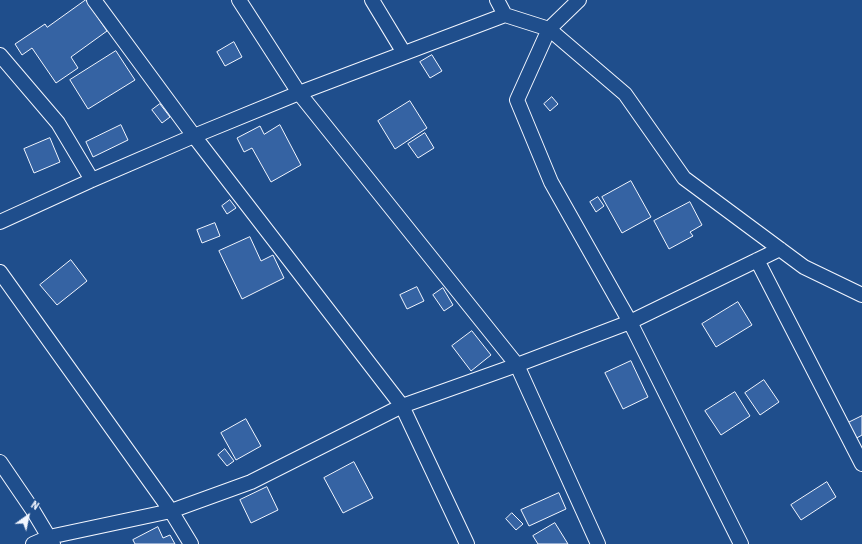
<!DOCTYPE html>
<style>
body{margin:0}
#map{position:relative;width:862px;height:544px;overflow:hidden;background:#1f4e8c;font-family:"Roboto Condensed",sans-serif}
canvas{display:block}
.north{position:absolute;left:8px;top:496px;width:40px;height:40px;-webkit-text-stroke:3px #1f4e8c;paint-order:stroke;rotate:33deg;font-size:11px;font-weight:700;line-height:16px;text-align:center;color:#f2f6ff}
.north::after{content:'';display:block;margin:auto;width:14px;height:18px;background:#f2f6ff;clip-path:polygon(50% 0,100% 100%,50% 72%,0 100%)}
</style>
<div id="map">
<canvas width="862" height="544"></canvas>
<div class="north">N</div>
</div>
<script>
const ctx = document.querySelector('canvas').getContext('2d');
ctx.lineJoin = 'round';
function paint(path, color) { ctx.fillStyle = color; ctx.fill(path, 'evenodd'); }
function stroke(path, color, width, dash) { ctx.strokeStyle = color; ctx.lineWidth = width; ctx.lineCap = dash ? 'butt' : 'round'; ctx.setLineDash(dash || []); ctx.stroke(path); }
const building = new Path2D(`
 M 86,0 L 107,31 L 71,57 L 78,68 L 56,83 L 32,48 L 22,55 L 15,44 L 45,24 L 47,27 Z
 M 234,42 L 242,57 L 225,66 L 217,52 Z
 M 116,51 L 135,80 L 88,109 L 70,80 Z
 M 432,55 L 442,71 L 430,78 L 420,62 Z
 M 552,97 L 558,104 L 550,111 L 544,104 Z
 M 410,101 L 427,128 L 395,149 L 378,121 Z
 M 160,104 L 170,117 L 162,123 L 152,110 Z
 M 121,125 L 128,140 L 93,157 L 86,142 Z
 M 280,125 L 301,165 L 271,182 L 252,148 L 244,152 L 237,138 L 260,126 L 264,134 Z
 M 425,133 L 434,148 L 418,158 L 408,144 Z
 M 50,138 L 60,162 L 34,173 L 24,149 Z
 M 631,181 L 651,217 L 622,233 L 602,197 Z
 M 598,197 L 604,206 L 596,212 L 590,202 Z
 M 230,200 L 236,208 L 227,214 L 222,206 Z
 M 690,202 L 702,225 L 690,232 L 693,236 L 669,249 L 654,221 Z
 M 215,223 L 220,236 L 202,243 L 197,230 Z
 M 250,237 L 261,261 L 273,255 L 284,278 L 242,299 L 219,251 Z
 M 71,260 L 87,281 L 57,305 L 40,285 Z
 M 417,287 L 424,301 L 407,309 L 400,295 Z
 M 443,288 L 453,305 L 444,311 L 433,295 Z
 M 738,302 L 752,325 L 716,347 L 702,324 Z
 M 472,331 L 491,355 L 471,371 L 452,346 Z
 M 631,361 L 648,397 L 623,409 L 605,373 Z
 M 764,380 L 779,402 L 760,415 L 745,393 Z
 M 735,392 L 750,416 L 721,435 L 705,411 Z
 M 862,416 L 862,435 L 855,439 L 848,423 Z
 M 246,419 L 261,446 L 236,460 L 221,433 Z
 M 225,449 L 234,461 L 227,466 L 218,455 Z
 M 354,462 L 373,498 L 343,513 L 324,478 Z
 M 827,482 L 836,497 L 801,520 L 791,505 Z
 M 267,487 L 278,510 L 251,523 L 240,500 Z
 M 559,493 L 566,509 L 529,526 L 521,510 Z
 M 512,513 L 523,524 L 516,530 L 506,519 Z
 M 555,523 L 568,544 L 538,544 L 533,536 Z
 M 158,527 L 163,538 L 170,535 L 175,544 L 135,544 L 133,540 Z`);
paint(building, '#3563a3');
stroke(building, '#f2f6ff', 1);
const minor = new Path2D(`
 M 94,0 L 194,136 L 402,406 L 467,544
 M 239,0 L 299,93 L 517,365 L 598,544
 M 372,0 L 404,53
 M 497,0 L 505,15
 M 579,0 L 549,29 L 517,100 L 551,182 L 630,322 L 741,544
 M 0,55 L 58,123 L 92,180
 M 0,222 L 92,180 L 194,136 L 299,93 L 505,15 L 549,29 L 625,94 L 684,178 L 804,267 L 862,295
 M 757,260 L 862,464
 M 0,272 L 171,511 L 191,544
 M 0,462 L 32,509 L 53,544
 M 33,544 L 49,537 L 171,511 L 251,482 L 402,406 L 517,365 L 630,322 L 780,249`);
stroke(minor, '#f2f6ff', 16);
stroke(minor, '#1f4e8c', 14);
</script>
